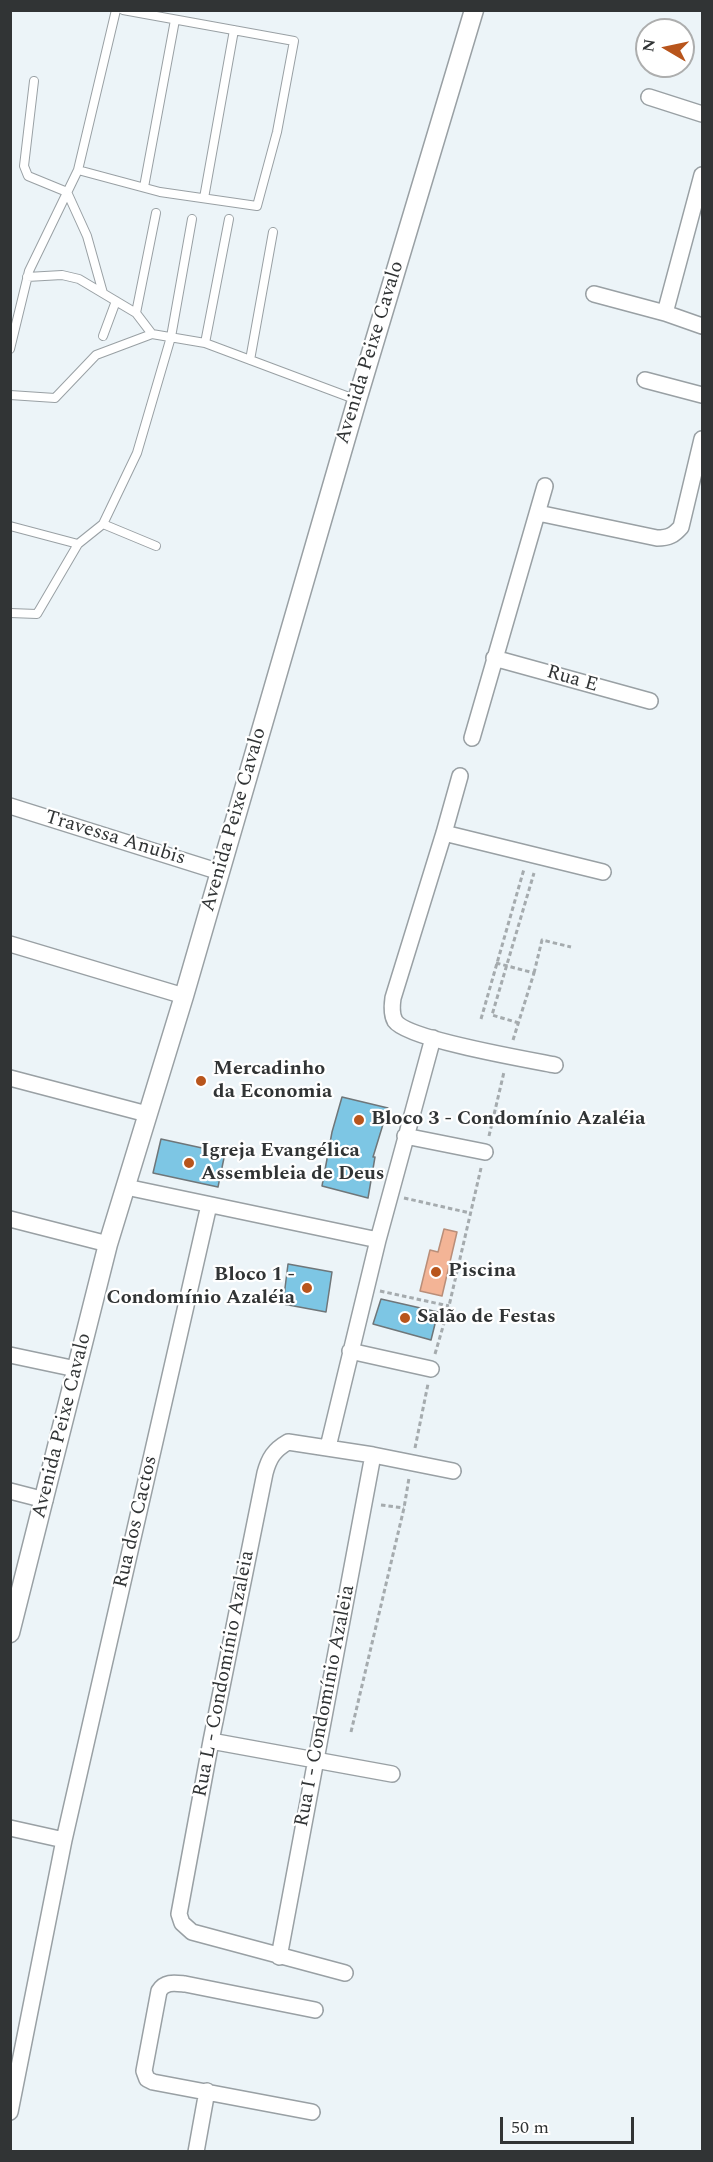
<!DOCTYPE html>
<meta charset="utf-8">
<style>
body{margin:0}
#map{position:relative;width:713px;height:2162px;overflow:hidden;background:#ecf4f8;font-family:Spectral,serif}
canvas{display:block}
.frame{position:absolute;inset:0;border:12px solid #313435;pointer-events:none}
.north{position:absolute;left:635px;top:18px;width:60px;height:60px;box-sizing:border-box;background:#fff;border:2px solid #adaeae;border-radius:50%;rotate:279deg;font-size:16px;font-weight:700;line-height:24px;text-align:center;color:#313435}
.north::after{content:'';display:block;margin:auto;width:21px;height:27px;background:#b8551c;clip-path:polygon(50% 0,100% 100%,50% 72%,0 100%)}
.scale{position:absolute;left:500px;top:2117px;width:134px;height:27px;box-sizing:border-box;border:3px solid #313435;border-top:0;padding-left:8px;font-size:18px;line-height:21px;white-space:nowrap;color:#313435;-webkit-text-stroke:4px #fff;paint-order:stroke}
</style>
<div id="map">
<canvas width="713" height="2162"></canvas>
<div class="frame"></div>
<div class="north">N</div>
<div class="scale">50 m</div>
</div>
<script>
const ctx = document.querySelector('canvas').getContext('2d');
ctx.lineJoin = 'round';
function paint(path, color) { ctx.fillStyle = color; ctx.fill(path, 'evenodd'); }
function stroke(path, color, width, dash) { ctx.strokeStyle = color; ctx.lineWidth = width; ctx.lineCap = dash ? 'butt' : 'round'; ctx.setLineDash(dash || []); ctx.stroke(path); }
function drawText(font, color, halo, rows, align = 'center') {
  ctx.font = font + ' Spectral,serif'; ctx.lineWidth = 4.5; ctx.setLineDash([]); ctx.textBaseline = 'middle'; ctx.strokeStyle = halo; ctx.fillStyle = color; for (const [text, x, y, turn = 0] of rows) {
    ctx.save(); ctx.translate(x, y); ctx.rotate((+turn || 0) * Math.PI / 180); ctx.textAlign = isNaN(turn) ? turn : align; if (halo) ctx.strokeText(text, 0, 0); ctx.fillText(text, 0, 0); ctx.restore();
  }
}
const water = new Path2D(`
 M 444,1229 L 457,1232 L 442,1296 L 420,1291 L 430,1250 L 438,1252 Z`);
paint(water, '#f3b496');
stroke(water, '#b98e79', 1.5);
const building = new Path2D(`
 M 342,1097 L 388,1108 L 373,1157 L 375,1157 L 368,1198 L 322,1186 L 332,1132 Z
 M 161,1139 L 225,1153 L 218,1187 L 153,1173 Z
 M 288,1264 L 332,1272 L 326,1312 L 283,1304 Z
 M 381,1299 L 438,1312 L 431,1340 L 373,1324 Z`);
paint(building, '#7dc6e4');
stroke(building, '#6f7679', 1.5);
const service = new Path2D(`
 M 34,81 L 24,166 L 28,176 L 67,192 L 87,236 L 103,293
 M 78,170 L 160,192 L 257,206 L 277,132 L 294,41 L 123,10
 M 144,187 L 175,20
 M 204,198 L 234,30
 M 27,277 L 62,275 L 79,279 L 136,313
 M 152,334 L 136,313 L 156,213
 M 103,336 L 116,301
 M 205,343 L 229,219
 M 10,349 L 29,271 L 78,170 L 116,10
 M 250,360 L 273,232
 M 10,395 L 55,398 L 96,355 L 152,334 L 205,343 L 357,400
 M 103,524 L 156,546
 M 10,526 L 78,544
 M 10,613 L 37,614 L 78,544 L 103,524 L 137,453 L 171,337 L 192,219`);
const minor = new Path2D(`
 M 649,97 L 702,114
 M 594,294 L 665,313 L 702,326
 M 665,313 L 702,175
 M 645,380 L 702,395
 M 538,513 L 657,538 C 669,538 674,535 681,527 L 702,439
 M 494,658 L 650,701
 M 472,738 L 545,486
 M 460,776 L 444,833 L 393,998 C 392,1005 391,1014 395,1021 C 407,1039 529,1060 555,1065
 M 10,806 L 220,872
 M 444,833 L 603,872
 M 10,944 L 184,996
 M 10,1078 L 147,1114
 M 405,1136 L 485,1152
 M 126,1187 L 378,1240
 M 10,1219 L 108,1244
 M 350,1351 L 431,1369
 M 10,1355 L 76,1369
 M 328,1447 L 378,1240 L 433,1038
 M 10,1491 L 45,1500
 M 211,1741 L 392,1774
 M 10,1828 L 64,1840
 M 279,1957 L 373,1455
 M 345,1973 L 192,1932 L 182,1923 L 179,1914 L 211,1741 L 265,1473 C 269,1458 274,1450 288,1442 L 373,1455 L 453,1471
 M 10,2112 L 64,1840 L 209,1205
 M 312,2112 L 153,2082 L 147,2079 L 144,2071 L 159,1991 C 165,1981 175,1983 185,1984 L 315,2010
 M 196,2152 L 207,2091`);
const tertiary = new Path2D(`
 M 10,1633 L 108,1244 L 184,996 L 357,400 L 474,10`);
stroke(service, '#99a0a4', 10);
stroke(minor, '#99a0a4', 18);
stroke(tertiary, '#99a0a4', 21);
stroke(new Path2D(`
 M 496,963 L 534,973 L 513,1040
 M 534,973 L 542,940 L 571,947
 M 481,1019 L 524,869
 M 519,1023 L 492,1015 L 534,873
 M 489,1136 L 504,1072
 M 404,1198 L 470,1213
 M 380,1291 L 449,1306
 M 435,1354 L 449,1306 L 481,1168
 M 415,1448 L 428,1384
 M 381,1505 L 404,1508
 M 351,1732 L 404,1508 L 409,1478`), '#a5abae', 3, [4.5, 3]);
stroke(service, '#fff', 8);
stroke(minor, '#fff', 15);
stroke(tertiary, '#fff', 18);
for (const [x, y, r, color] of [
 [201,1081,6,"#b8551c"],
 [359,1120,6,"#b8551c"],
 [189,1163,6,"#b8551c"],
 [436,1272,6,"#b8551c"],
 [307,1288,6,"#b8551c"],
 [405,1318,6,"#b8551c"]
]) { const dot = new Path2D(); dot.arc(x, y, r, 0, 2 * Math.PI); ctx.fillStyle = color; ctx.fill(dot); stroke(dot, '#fff', 2); }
drawText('20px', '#313435', '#fff', [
 ["Avenida Peixe Cavalo",371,353,-73],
 ["Rua E",572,680,16],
 ["Avenida Peixe Cavalo",235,820,-74],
 ["Travessa Anubis",115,839,17],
 ["Avenida Peixe Cavalo",63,1426,-76],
 ["Rua dos Cactos",137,1522,-77],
 ["Rua L - Condomínio Azaleia",225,1674,-79],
 ["Rua I - Condomínio Azaleia",326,1706,-79]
]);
drawText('bold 20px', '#313435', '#fff', [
 ["Mercadinho",213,1070],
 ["da Economia",213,1093],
 ["Bloco 3 - Condomínio Azaléia",371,1120],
 ["Igreja Evangélica",201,1152],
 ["Assembleia de Deus",201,1175],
 ["Piscina",448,1272],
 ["Bloco 1 -",295,1276,"right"],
 ["Condomínio Azaléia",295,1299,"right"],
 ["Salão de Festas",417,1318]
], 'left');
</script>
